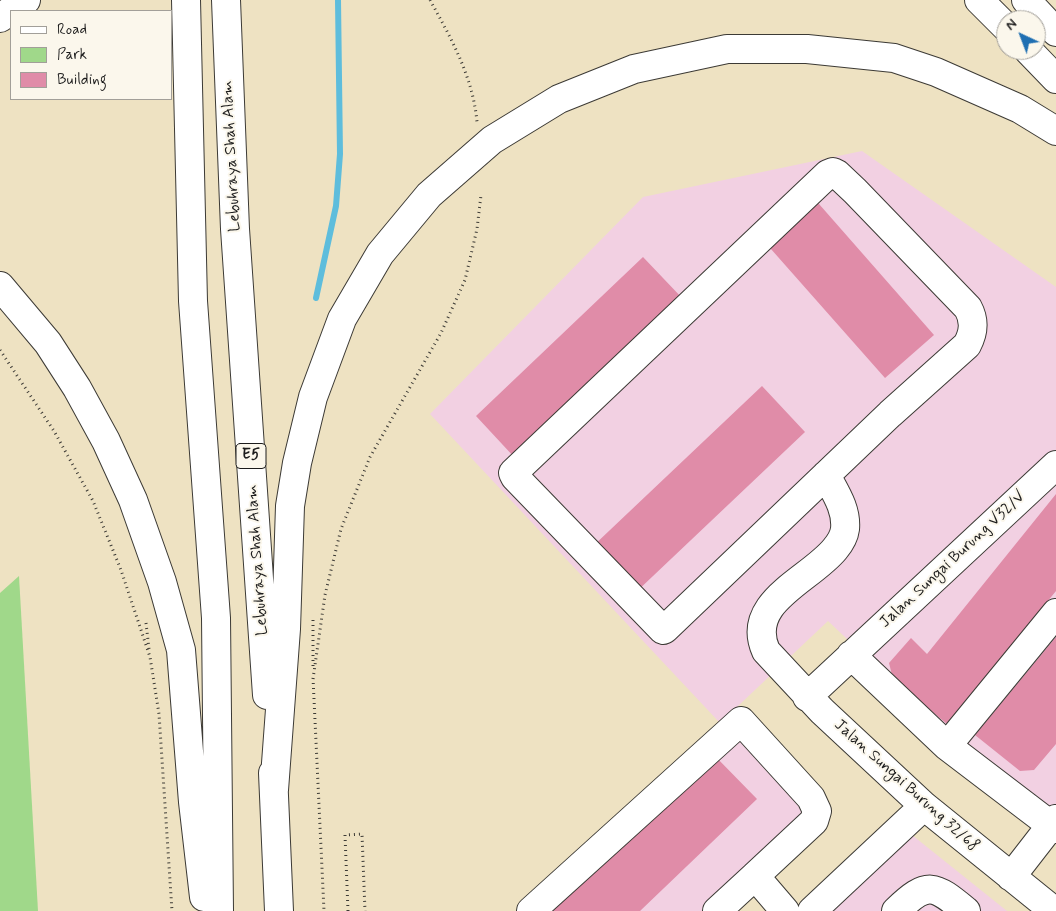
<!DOCTYPE html>
<style>
body{margin:0}
#map{position:relative;width:1056px;height:911px;overflow:hidden;background:#eee2c2;font-family:Mynerve,sans-serif}
canvas{display:block}
.legend{position:absolute;left:10px;top:10px;width:162px;height:90px;box-sizing:border-box;background:#fbf7ec;border:1px solid #a29f99;margin:0;padding:6px 9px;list-style:none;font-size:15px;color:#1c1c1c}
.legend li{display:flex;align-items:center;gap:10px;height:25px}
.legend b{width:25px;border:1px solid #a29f99}
.north{position:absolute;left:996px;top:10px;width:50px;height:50px;box-sizing:border-box;background:#fbf7ec;border:1px solid #a29f99;border-radius:50%;rotate:317deg;font-size:14px;font-weight:700;line-height:20px;text-align:center;color:#1c1c1c}
.north::after{content:'';display:block;margin:auto;width:18px;height:22px;background:#1f6fb2;clip-path:polygon(50% 0,100% 100%,50% 72%,0 100%)}
</style>
<div id="map">
<canvas width="1056" height="911"></canvas>
<ul class="legend">
<li><b style="height:6px;background:#fff"></b>Road</li>
<li><b style="height:14px;background:#a0d88a"></b>Park</li>
<li><b style="height:14px;background:#e08ca8"></b>Building</li>
</ul>
<div class="north">N</div>
</div>
<script>
const ctx = document.querySelector('canvas').getContext('2d');
ctx.lineJoin = 'round';
function paint(path, color) { ctx.fillStyle = color; ctx.fill(path, 'evenodd'); }
function stroke(path, color, width, dash) { ctx.strokeStyle = color; ctx.lineWidth = width; ctx.lineCap = dash ? 'butt' : 'round'; ctx.setLineDash(dash || []); ctx.stroke(path); }
function drawText(font, color, halo, rows, align = 'center') {
  ctx.font = font + ' Mynerve,sans-serif'; ctx.lineWidth = 4; ctx.setLineDash([]); ctx.textBaseline = 'middle'; ctx.strokeStyle = halo; ctx.fillStyle = color; for (const [text, x, y, turn = 0] of rows) {
    ctx.save(); ctx.translate(x, y); ctx.rotate((+turn || 0) * Math.PI / 180); ctx.textAlign = isNaN(turn) ? turn : align; if (halo) ctx.strokeText(text, 0, 0); ctx.fillText(text, 0, 0); ctx.restore();
  }
}
paint(new Path2D(`
 M 862,151 L 1056,287 L 1056,819 L 958,744 L 828,621 L 720,723 L 430,414 L 643,197 Z
 M 737,731 L 803,804 L 807,816 L 706,911 L 538,911 Z
 M 912,835 L 1007,911 L 830,911 Z`), '#f2d0e2');
paint(new Path2D(`
 M 19,576 L 38,911 L 0,911 L 0,593 Z`), '#a0d88a');
stroke(new Path2D(`
 M 316,298 L 336,206 L 340,154 L 338,0`), '#5ebddc', 6);
paint(new Path2D(`
 M 812,196 L 934,335 L 885,378 L 763,240 Z
 M 643,257 L 683,299 L 515,458 L 476,416 Z
 M 762,386 L 805,432 L 634,594 L 591,548 Z
 M 1056,494 L 1056,591 L 947,724 L 893,679 L 889,663 L 911,638 L 927,654 Z
 M 1056,637 L 1056,744 L 1034,770 L 1020,771 L 975,735 Z
 M 713,754 L 757,799 L 640,911 L 554,911 L 552,909 Z`), '#e08ca8');
const minor = new Path2D(`
 M 833,172 L 837,174 L 855,191 L 968,308 C 975,321 974,332 967,345 L 890,414 L 665,629 L 663,630 L 515,477 L 513,473 L 828,174 Z
 M 826,475 C 835,492 847,509 845,529 C 844,537 840,543 835,549 C 810,580 744,602 766,651 L 822,711 L 924,806 L 1054,911
 M 851,655 L 947,746 L 1056,829
 M 807,697 L 1056,465
 M 947,746 L 1056,613
 M 1011,877 L 1056,819
 M 531,911 L 741,721 L 811,798 L 817,811 L 814,821 L 755,876 L 785,911
 M 717,911 L 755,876
 M 812,911 L 924,806
 M 896,911 C 928,880 934,885 966,911`);
const major = new Path2D(`
 M 1026,0 L 1056,32`);
const highway = new Path2D(`
 M 186,0 L 193,301 L 216,618 L 219,911
 M 226,0 L 235,229 L 267,695
 M 979,0 L 1006,27
 M 0,18 L 26,0
 M 1028,50 L 1056,79
 M 0,286 L 48,343 L 77,388 L 106,441 L 133,500 L 162,582 L 181,650 L 193,802 L 204,897
 M 273,773 L 279,911
 M 274,790 L 286,629 L 290,506 L 297,463 L 313,397 L 342,319 L 380,254 L 429,195 L 492,140 L 559,99 L 634,69 L 727,49 L 807,49 L 894,58 L 936,72 L 1020,109 L 1056,131`);
stroke(minor, '#3c3a35', 30);
stroke(major, '#3c3a35', 30);
stroke(highway, '#3c3a35', 30);
stroke(new Path2D(`
 M 430,0 C 451,38 473,77 477,122
 M 0,350 L 54,431 L 93,501 L 121,570 L 150,657 L 159,714 L 172,911
 M 313,620 L 313,669
 M 146,623 L 149,649
 M 313,678 L 324,911
 M 313,679 L 325,595 L 341,529 L 370,457 L 441,333 L 465,280 L 477,229 L 481,195
 M 348,911 L 345,835 L 362,834 L 365,911`), '#3c3a35', 3, [1, 4]);
stroke(minor, '#fff', 28);
stroke(major, '#fff', 28);
stroke(highway, '#fff', 28);
for (const [x, y, w] of [
 [251,456,30]
]) { const box = new Path2D(); box.roundRect(x - w / 2, y - 12.5, w, 25, 4); ctx.fillStyle = '#fbf7ec'; ctx.fill(box); stroke(box, '#1c1c1c', 1); }
drawText('bold 15px', '#1c1c1c', null, [
 ["E5",251,456]
]);
drawText('16px', '#1c1c1c', '#fbf7ec', [
 ["Lebuhraya Shah Alam",232,156,-93],
 ["Lebuhraya Shah Alam",258,560,-94],
 ["Jalan Sungai Burung V32/V",953,560,-43],
 ["Jalan Sungai Burung 32/68",906,786,42]
]);
</script>
